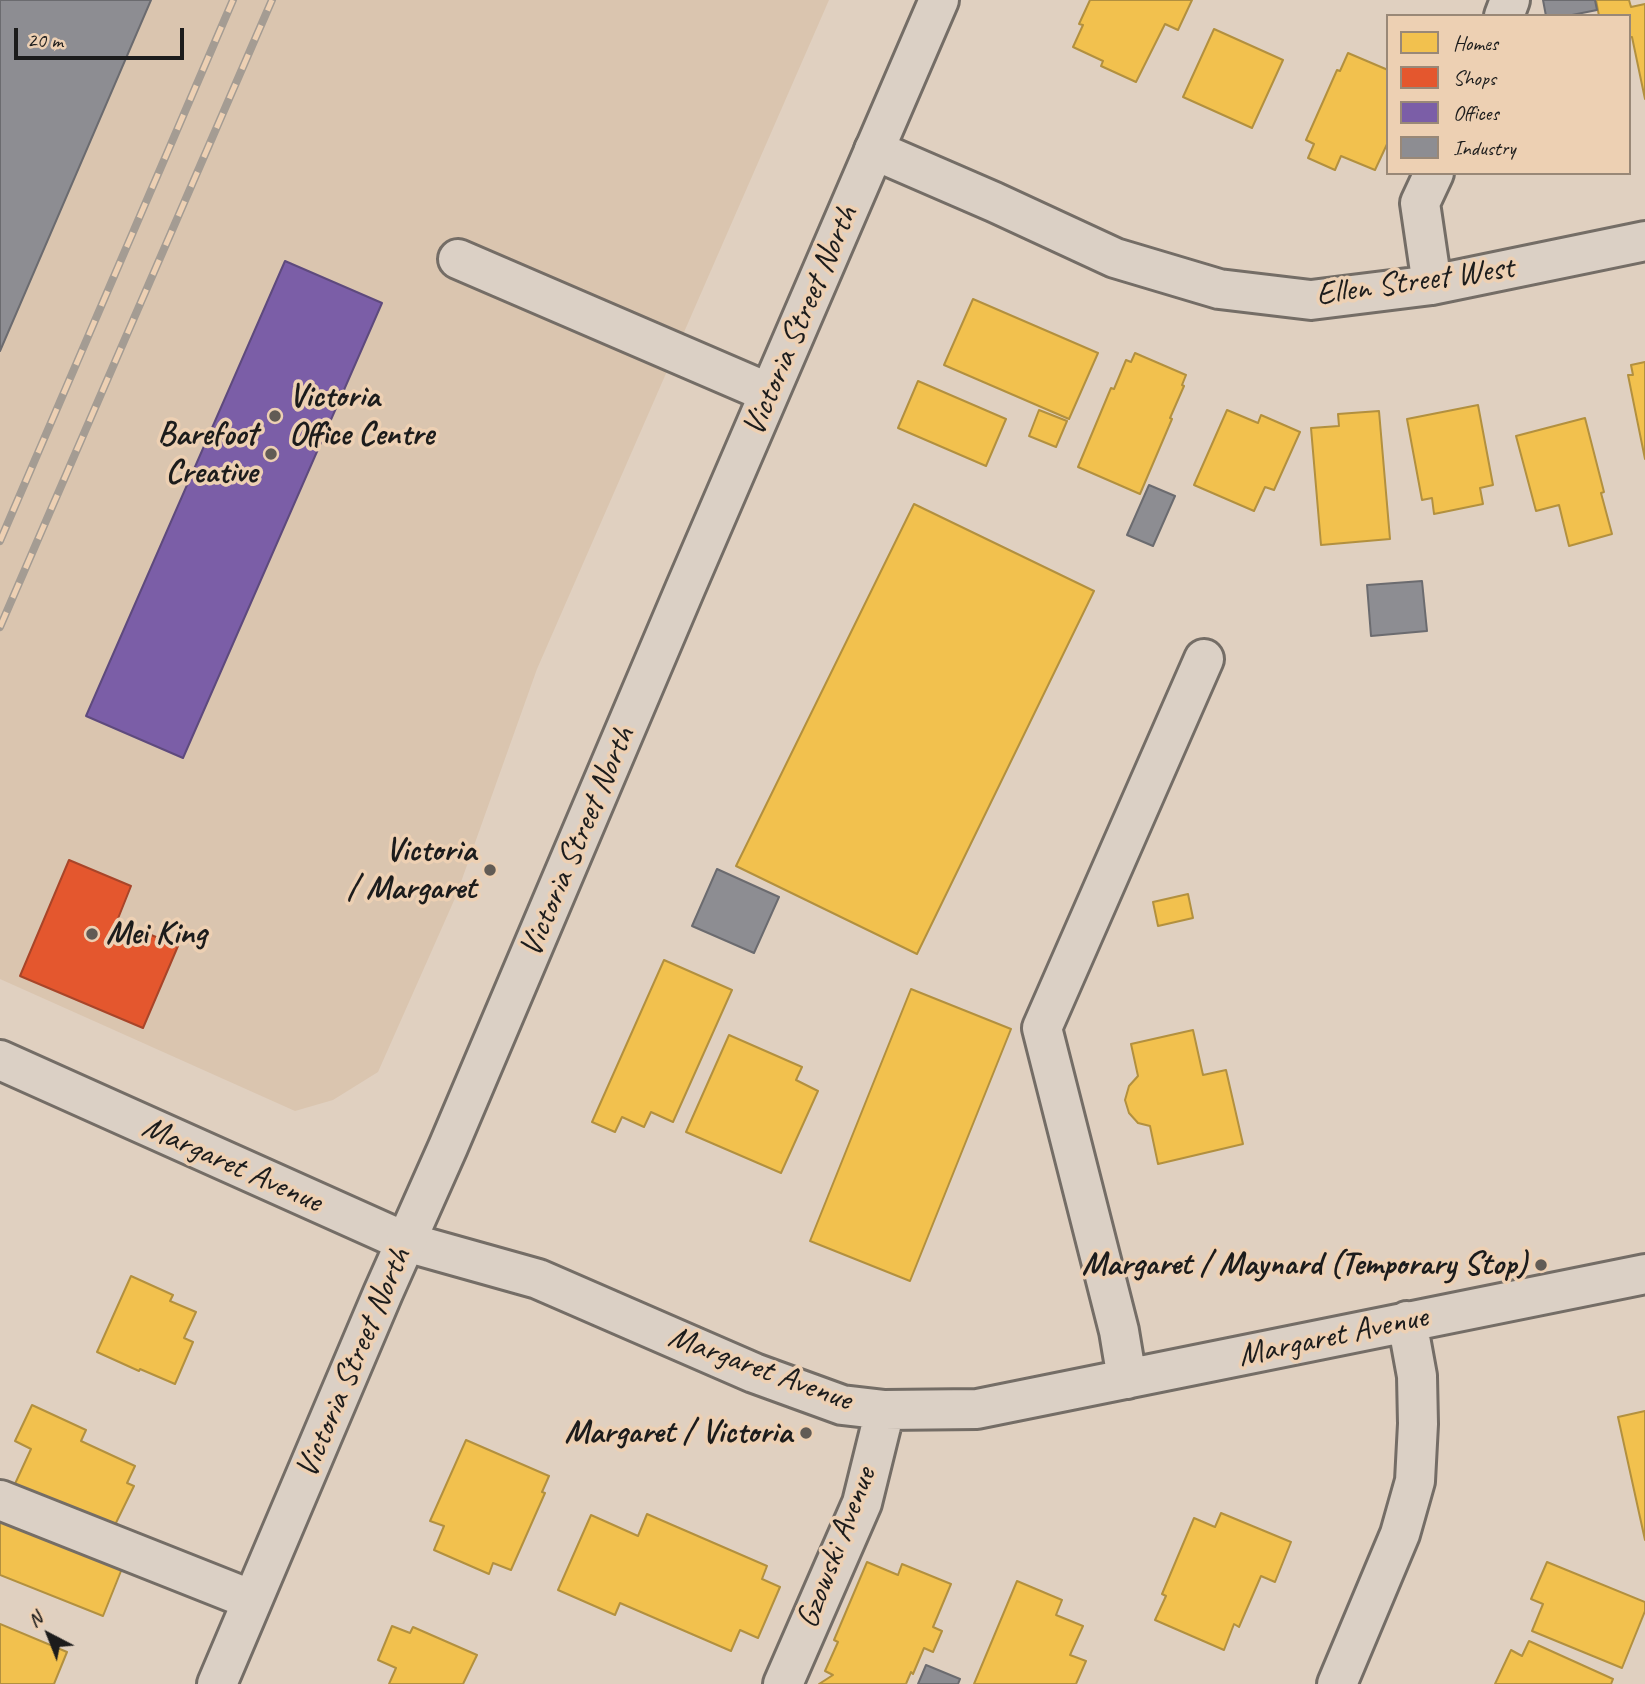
<!DOCTYPE html>
<style>
body{margin:0}
#map{position:relative;width:1645px;height:1684px;overflow:hidden;background:#e0d0c0;font-family:Caveat,sans-serif}
canvas{display:block}
.legend{position:absolute;left:1386px;top:14px;width:245px;height:161px;box-sizing:border-box;background:#edd0b3;border:2px solid #987;margin:0;padding:9px 12px;list-style:none;font-size:21px;color:#1c1c1c}
.legend li{display:flex;align-items:center;gap:14px;height:35px}
.legend b{width:35px;border:2px solid #987}
.north{position:absolute;left:14px;top:1600px;width:70px;height:70px;-webkit-text-stroke:5px #edd0b3;paint-order:stroke;rotate:318deg;font-size:19px;font-weight:700;line-height:28px;text-align:center;color:#1c1c1c}
.north::after{content:'';display:block;margin:auto;width:24px;height:32px;background:#1c1c1c;clip-path:polygon(50% 0,100% 100%,50% 72%,0 100%)}
.scale{position:absolute;left:14px;top:28px;width:170px;height:32px;box-sizing:border-box;border:4px solid #1c1c1c;border-top:0;padding-left:9px;font-size:21px;line-height:24px;white-space:nowrap;color:#1c1c1c;-webkit-text-stroke:5px #edd0b3;paint-order:stroke}
</style>
<div id="map">
<canvas width="1645" height="1684"></canvas>
<ul class="legend">
<li><b style="height:19px;background:#f2c14e"></b>Homes</li>
<li><b style="height:19px;background:#e4572e"></b>Shops</li>
<li><b style="height:19px;background:#7b5ea7"></b>Offices</li>
<li><b style="height:19px;background:#8d8d92"></b>Industry</li>
</ul>
<div class="north">N</div>
<div class="scale">20 m</div>
</div>
<script>
const ctx = document.querySelector('canvas').getContext('2d');
ctx.lineJoin = 'round';
function paint(path, color) { ctx.fillStyle = color; ctx.fill(path, 'evenodd'); }
function stroke(path, color, width, dash) { ctx.strokeStyle = color; ctx.lineWidth = width; ctx.lineCap = dash ? 'butt' : 'round'; ctx.setLineDash(dash || []); ctx.stroke(path); }
function drawText(font, color, halo, rows, align = 'center') {
  ctx.font = font + ' Caveat,sans-serif'; ctx.lineWidth = 7; ctx.setLineDash([]); ctx.textBaseline = 'middle'; ctx.strokeStyle = halo; ctx.fillStyle = color; for (const [text, x, y, turn = 0] of rows) {
    ctx.save(); ctx.translate(x, y); ctx.rotate((+turn || 0) * Math.PI / 180); ctx.textAlign = isNaN(turn) ? turn : align; if (halo) ctx.strokeText(text, 0, 0); ctx.fillText(text, 0, 0); ctx.restore();
  }
}
paint(new Path2D(`
 M 0,0 L 829,0 L 537,669 L 456,896 L 378,1072 L 333,1100 L 295,1111 L 0,979 Z`), '#dac5af');
const homes = new Path2D(`
 M 1090,0 L 1192,0 L 1178,30 L 1165,24 L 1136,82 L 1101,66 L 1103,61 L 1073,47 L 1083,25 L 1079,24 Z
 M 1596,0 L 1629,0 L 1631,7 L 1645,4 L 1645,99 L 1632,37 L 1629,37 L 1629,16 L 1599,16 Z
 M 1214,29 L 1283,60 L 1252,128 L 1183,97 Z
 M 1348,53 L 1388,70 L 1388,142 L 1375,170 L 1341,156 L 1335,170 L 1308,158 L 1314,144 L 1306,140 L 1337,70 L 1340,71 Z
 M 973,299 L 1098,353 L 1069,419 L 944,365 Z
 M 1135,353 L 1186,375 L 1182,385 L 1184,386 L 1170,418 L 1172,419 L 1140,494 L 1078,467 L 1111,388 L 1114,389 L 1126,360 L 1131,362 Z
 M 1645,362 L 1645,459 L 1628,375 L 1633,375 L 1631,365 Z
 M 918,381 L 1006,419 L 986,466 L 898,428 Z
 M 1478,405 L 1493,485 L 1480,488 L 1483,504 L 1434,514 L 1432,498 L 1422,500 L 1407,419 Z
 M 1039,410 L 1067,421 L 1056,447 L 1029,436 Z
 M 1227,410 L 1258,423 L 1261,415 L 1300,432 L 1274,490 L 1265,487 L 1254,511 L 1194,485 Z
 M 1379,411 L 1390,539 L 1321,545 L 1311,428 L 1339,426 L 1338,414 Z
 M 1585,418 L 1604,492 L 1601,493 L 1612,534 L 1569,546 L 1559,505 L 1536,511 L 1516,436 Z
 M 914,504 L 1094,591 L 917,954 L 736,866 Z
 M 1188,894 L 1193,918 L 1158,926 L 1153,902 Z
 M 664,960 L 732,990 L 673,1122 L 651,1112 L 644,1127 L 622,1117 L 615,1132 L 592,1122 Z
 M 911,989 L 1011,1029 L 910,1281 L 810,1241 Z
 M 1193,1030 L 1203,1075 L 1226,1070 L 1243,1144 L 1158,1164 L 1150,1126 L 1138,1123 L 1129,1113 L 1125,1100 L 1129,1086 L 1138,1076 L 1131,1044 Z
 M 729,1035 L 802,1067 L 796,1080 L 818,1091 L 781,1173 L 686,1132 Z
 M 131,1276 L 173,1295 L 170,1301 L 196,1312 L 184,1338 L 193,1342 L 175,1384 L 140,1369 L 139,1371 L 97,1352 Z
 M 32,1405 L 86,1430 L 81,1441 L 135,1466 L 127,1483 L 134,1486 L 112,1531 L 14,1486 L 31,1449 L 15,1441 Z
 M 1645,1411 L 1645,1540 L 1618,1417 Z
 M 466,1440 L 549,1476 L 542,1492 L 545,1493 L 511,1570 L 493,1563 L 489,1574 L 434,1550 L 444,1526 L 430,1521 Z
 M 0,1511 L 125,1561 L 103,1616 L 0,1575 Z
 M 1221,1513 L 1291,1542 L 1275,1582 L 1261,1576 L 1239,1627 L 1234,1624 L 1224,1650 L 1155,1620 L 1166,1596 L 1162,1594 L 1194,1518 L 1215,1527 Z
 M 647,1514 L 767,1566 L 762,1579 L 780,1587 L 758,1638 L 740,1630 L 731,1651 L 620,1603 L 615,1615 L 558,1590 L 591,1515 L 638,1536 Z
 M 867,1562 L 898,1575 L 902,1564 L 951,1584 L 933,1627 L 942,1631 L 933,1652 L 924,1648 L 913,1674 L 911,1672 L 906,1684 L 819,1684 L 833,1675 L 825,1671 L 838,1642 L 834,1640 Z
 M 1547,1562 L 1645,1602 L 1645,1611 L 1622,1668 L 1532,1631 L 1543,1604 L 1531,1599 Z
 M 1017,1581 L 1062,1600 L 1056,1615 L 1083,1626 L 1070,1655 L 1086,1661 L 1076,1684 L 974,1684 Z
 M 0,1624 L 67,1652 L 54,1684 L 0,1684 Z
 M 392,1626 L 410,1633 L 413,1627 L 477,1655 L 463,1684 L 389,1684 L 396,1668 L 378,1660 Z
 M 1529,1641 L 1613,1679 L 1611,1684 L 1495,1684 L 1511,1650 L 1522,1656 Z`);
paint(homes, '#f2c14e');
stroke(homes, '#b2903f', 2);
const shops = new Path2D(`
 M 69,860 L 131,886 L 117,921 L 178,946 L 143,1028 L 20,976 Z`);
paint(shops, '#e4572e');
stroke(shops, '#a84529', 2);
const offices = new Path2D(`
 M 285,261 L 382,303 L 183,758 L 86,716 Z`);
paint(offices, '#7b5ea7');
stroke(offices, '#5e4a7d', 2);
const industry = new Path2D(`
 M 0,0 L 151,0 L 0,351 Z
 M 1543,0 L 1595,0 L 1597,10 L 1567,16 L 1546,16 Z
 M 1149,485 L 1175,496 L 1153,546 L 1127,535 Z
 M 1422,581 L 1427,631 L 1371,636 L 1367,585 Z
 M 717,869 L 779,897 L 754,953 L 692,926 Z
 M 926,1665 L 960,1679 L 958,1684 L 918,1684 Z`);
paint(industry, '#8d8d92');
stroke(industry, '#6b6b6f', 2);
const minor = new Path2D(`
 M 1504,16 L 1510,0
 M 874,150 L 994,202 L 1115,258 L 1219,289 L 1311,300 L 1432,285 L 1645,241
 M 458,259 L 769,393
 M 1432,285 L 1420,203 L 1434,173
 M 0,1060 L 406,1242 L 538,1279 L 754,1373 L 842,1405 L 885,1410 L 977,1409 L 1645,1274
 M 1127,1379 L 1119,1331 L 1042,1028 L 1204,659
 M 0,1500 L 252,1600
 M 783,1684 L 862,1503 L 885,1410
 M 1337,1684 L 1400,1534 L 1415,1481 L 1418,1424 L 1417,1376 L 1407,1321`);
const major = new Path2D(`
 M 217,1684 L 383,1293 L 448,1147 L 685,589 L 939,0`);
stroke(minor, '#746d66', 44);
stroke(major, '#746d66', 44);
stroke(minor, '#dbd0c5', 38);
stroke(major, '#dbd0c5', 38);
const rail = new Path2D(`
 M 0,541 L 233,0
 M 0,627 L 272,0`);
stroke(rail, '#a49c93', 8);
stroke(rail, '#edd0b3', 5, [16]);
for (const [x, y, r, color] of [
 [275,416,7,"#615b55"],
 [271,454,7,"#615b55"],
 [490,870,7,"#615b55"],
 [92,934,7,"#615b55"],
 [1541,1265,7,"#615b55"],
 [806,1433,7,"#615b55"]
]) { const dot = new Path2D(); dot.arc(x, y, r, 0, 2 * Math.PI); ctx.fillStyle = color; ctx.fill(dot); stroke(dot, '#edd0b3', 2.5); }
drawText('33px', '#1c1c1c', '#edd0b3', [
 ["Ellen Street West",1415,282,-8],
 ["Victoria Street North",801,321,-67],
 ["Victoria Street North",578,842,-67],
 ["Margaret Avenue",232,1165,24],
 ["Margaret Avenue",1333,1337,-12],
 ["Victoria Street North",354,1363,-67],
 ["Margaret Avenue",760,1369,20],
 ["Gzowski Avenue",837,1548,-69]
]);
drawText('bold 33px', '#1c1c1c', '#edd0b3', [
 ["Victoria",289,397,"left"],
 ["Office Centre",289,435,"left"],
 ["Barefoot",257,435],
 ["Creative",257,473],
 ["Victoria",476,851],
 ["/ Margaret",476,889],
 ["Mei King",106,934,"left"],
 ["Margaret / Maynard (Temporary Stop)",1527,1265],
 ["Margaret / Victoria",792,1433]
], 'right');
</script>
